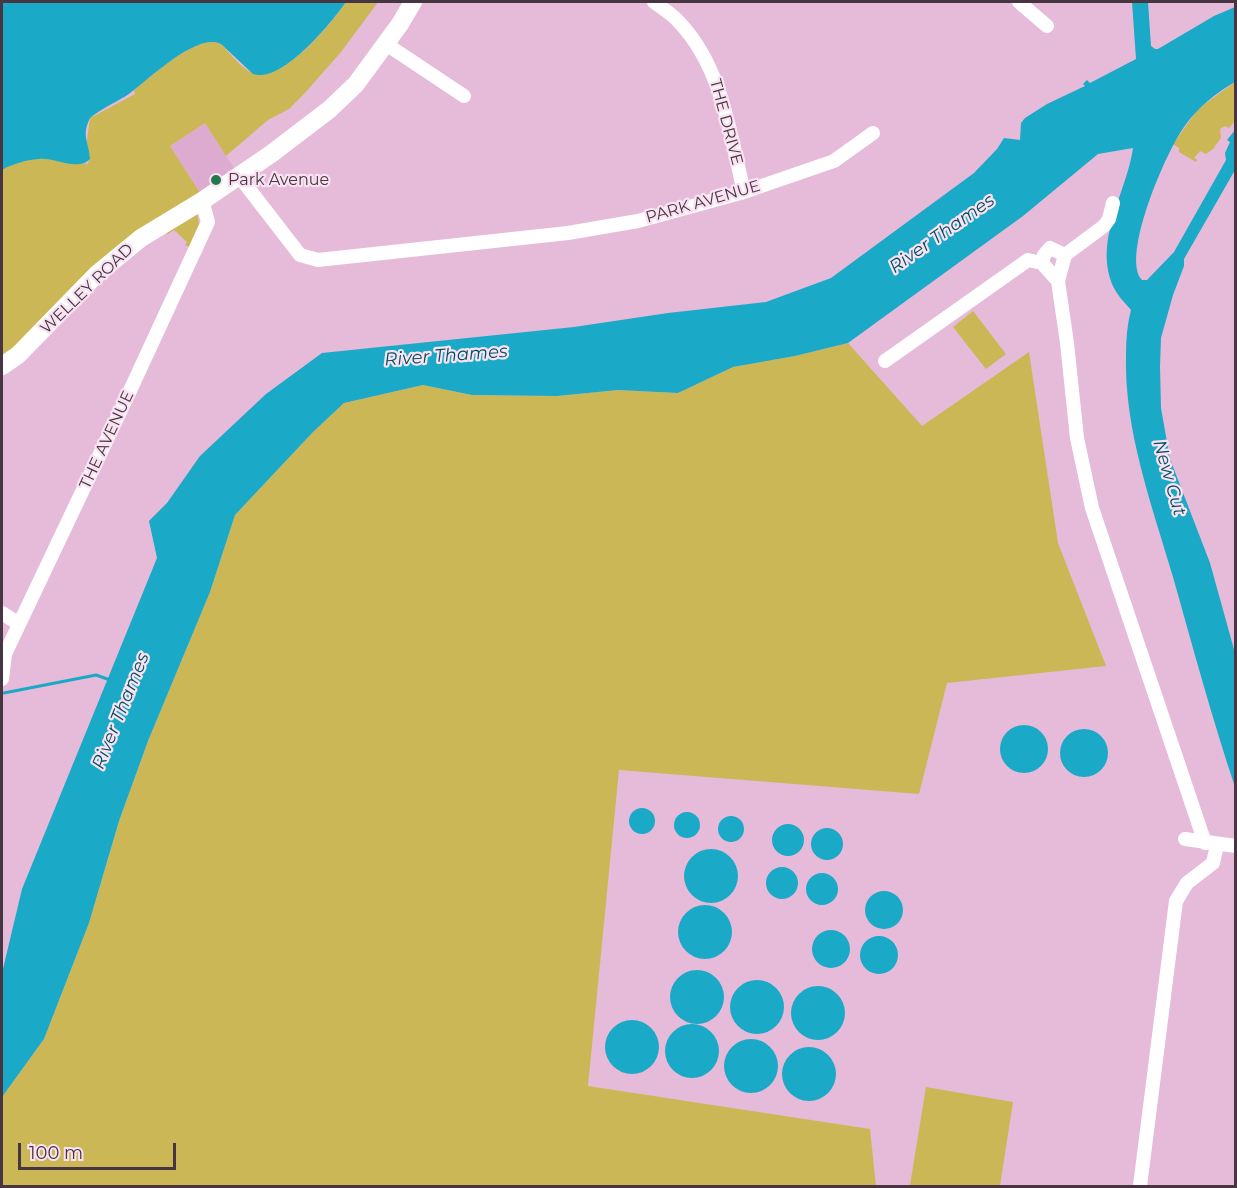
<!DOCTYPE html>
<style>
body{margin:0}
#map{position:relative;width:1237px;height:1188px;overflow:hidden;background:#e6bad9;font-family:Montserrat,sans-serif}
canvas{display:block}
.frame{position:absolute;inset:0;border:3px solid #473642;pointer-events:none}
.scale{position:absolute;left:18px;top:1143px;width:158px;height:27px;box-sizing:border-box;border:3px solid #473642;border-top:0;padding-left:8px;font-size:18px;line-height:21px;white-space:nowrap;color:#473642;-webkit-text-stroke:4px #f9e2f2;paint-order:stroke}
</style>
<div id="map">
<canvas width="1237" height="1188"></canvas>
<div class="frame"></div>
<div class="scale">100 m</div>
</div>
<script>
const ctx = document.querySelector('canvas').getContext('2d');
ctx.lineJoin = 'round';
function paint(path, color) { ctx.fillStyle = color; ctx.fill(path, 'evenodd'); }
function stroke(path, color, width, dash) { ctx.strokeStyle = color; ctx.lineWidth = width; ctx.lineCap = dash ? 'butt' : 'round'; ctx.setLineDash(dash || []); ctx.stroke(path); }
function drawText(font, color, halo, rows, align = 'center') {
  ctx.font = font + ' Montserrat,sans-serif'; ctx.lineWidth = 4.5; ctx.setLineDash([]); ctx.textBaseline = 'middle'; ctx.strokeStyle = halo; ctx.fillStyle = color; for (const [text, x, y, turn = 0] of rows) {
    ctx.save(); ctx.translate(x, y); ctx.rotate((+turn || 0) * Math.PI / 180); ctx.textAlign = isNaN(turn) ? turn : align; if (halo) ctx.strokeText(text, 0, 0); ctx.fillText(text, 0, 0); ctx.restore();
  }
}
paint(new Path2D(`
 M 205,123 L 239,176 L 204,199 L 170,146 Z`), '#ddabcf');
paint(new Path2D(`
 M 346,2 L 378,2 L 341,52 L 304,94 L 289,109 L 268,120 L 226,156 L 205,123 L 170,146 L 204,199 L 141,238 L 2,366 L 2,170 C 16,162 37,157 53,159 C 66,161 74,166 87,163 L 86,167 L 90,159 L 86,147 L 90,118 L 135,94 L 134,90 C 152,76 199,32 221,44 C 230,53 243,71 256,74 C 284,81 332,23 346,2 Z
 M 1235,82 L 1235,121 L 1229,128 L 1225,126 L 1220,129 L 1221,138 L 1213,149 L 1206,154 L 1200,151 L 1194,158 L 1197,160 L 1196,162 L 1179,152 L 1179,148 L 1173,144 L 1198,109 Z
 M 197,214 L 199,224 L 189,247 L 185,245 L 187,242 L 174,230 L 168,234 L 158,231 Z
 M 973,311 L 1006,354 L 986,369 L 953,327 Z
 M 848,343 L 922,426 L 1029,352 L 1058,543 L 1106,666 L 947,683 L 919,794 L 619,770 L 588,1086 L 870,1129 L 876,1186 L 2,1186 L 2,1097 L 44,1039 L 89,923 L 119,821 L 148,741 L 210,592 L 235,515 L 313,432 L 344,403 L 423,385 L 472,395 L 557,396 L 618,390 L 678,393 L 733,367 L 795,356 Z
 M 926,1087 L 1013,1102 L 1000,1186 L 908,1186 L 910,1185 Z`), '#ccb756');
paint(new Path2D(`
 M 2,2 L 346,2 C 332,22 282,84 253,74 L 221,44 C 197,31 146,82 126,96 C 114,103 101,109 90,118 C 81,136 89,142 90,159 C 78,172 54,157 39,159 C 26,160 12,164 2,170 Z
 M 1132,2 L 1148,2 L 1151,46 L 1155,49 L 1158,49 L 1214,16 L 1235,7 L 1235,82 C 1216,93 1197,108 1184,127 C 1167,150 1120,257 1142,280 L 1147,280 L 1174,252 L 1226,160 L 1225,153 L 1230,142 L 1227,140 L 1235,130 L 1235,170 L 1184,259 L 1184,266 L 1173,295 L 1161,338 L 1160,367 L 1161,408 L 1170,459 L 1210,563 L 1235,653 L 1235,787 C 1212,718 1193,648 1173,577 C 1152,505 1124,431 1126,355 C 1126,340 1127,325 1131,310 C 1125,303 1118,296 1114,288 C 1092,242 1127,192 1133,148 L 1098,154 L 1023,216 L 848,343 L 795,356 L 733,367 L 678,393 L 618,390 L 557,396 L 472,395 L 423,385 L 344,403 L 313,432 L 235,515 L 210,592 L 148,741 L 119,821 L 89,923 L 44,1039 L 2,1097 L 2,973 L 22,889 L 157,558 L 149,521 L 167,503 L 200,456 L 266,394 L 322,353 L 574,327 L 668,313 L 766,302 L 831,278 L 974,173 L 997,149 L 1004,138 L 1020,140 L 1021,123 L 1025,118 L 1047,104 L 1085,86 L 1083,84 L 1087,80 L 1090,83 L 1136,59 Z
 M1000 749a24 24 0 1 1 48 0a24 24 0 1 1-48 0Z
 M1060 753a24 24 0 1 1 48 0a24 24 0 1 1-48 0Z
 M629 821a13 13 0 1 1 26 0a13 13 0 1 1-26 0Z
 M674 825a13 13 0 1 1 26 0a13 13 0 1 1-26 0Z
 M718 829a13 13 0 1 1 26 0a13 13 0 1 1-26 0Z
 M772 840a16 16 0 1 1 32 0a16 16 0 1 1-32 0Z
 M811 844a16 16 0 1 1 32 0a16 16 0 1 1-32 0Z
 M684 876a27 27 0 1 1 54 0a27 27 0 1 1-54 0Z
 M766 883a16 16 0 1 1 32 0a16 16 0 1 1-32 0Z
 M806 889a16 16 0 1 1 32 0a16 16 0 1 1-32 0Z
 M865 910a19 19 0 1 1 38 0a19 19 0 1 1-38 0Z
 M678 932a27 27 0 1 1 54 0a27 27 0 1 1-54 0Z
 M812 949a19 19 0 1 1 38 0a19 19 0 1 1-38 0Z
 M860 955a19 19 0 1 1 38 0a19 19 0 1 1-38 0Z
 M670 997a27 27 0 1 1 54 0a27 27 0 1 1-54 0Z
 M730 1007a27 27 0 1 1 54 0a27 27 0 1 1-54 0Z
 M791 1013a27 27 0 1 1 54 0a27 27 0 1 1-54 0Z
 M605 1047a27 27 0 1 1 54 0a27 27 0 1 1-54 0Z
 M665 1051a27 27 0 1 1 54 0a27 27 0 1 1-54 0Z
 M724 1066a27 27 0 1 1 54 0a27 27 0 1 1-54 0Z
 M782 1074a27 27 0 1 1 54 0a27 27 0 1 1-54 0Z`), '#1aa9c7');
stroke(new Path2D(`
 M 4,693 L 96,675 L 110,680`), '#1aa9c7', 3);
stroke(new Path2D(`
 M 654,2 C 662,8 672,14 679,22 C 722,67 730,134 744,192
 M 1019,2 L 1047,26
 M 386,44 L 464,96
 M 239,176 L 300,255 L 318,260 L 568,233 L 638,221 L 744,192 L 834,161 L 873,133
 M 1042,263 L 1044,255 L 1050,248 L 1065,255
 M 1058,281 L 1065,255 L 1104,226 L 1109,219 L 1113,203
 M 885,361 L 1028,260 L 1042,263 L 1058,281 L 1067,343 L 1077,438 L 1092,508 L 1205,843
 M 2,613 L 19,624
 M 2,679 L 5,654 L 128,395 L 208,222 L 202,201
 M 1185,839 L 1236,846
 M 1140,1186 L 1176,901 L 1187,883 L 1213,863 L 1217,845`), '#fff', 14);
stroke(new Path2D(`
 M 2,366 L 18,355 L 97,274 L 141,238 L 202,201 L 271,154 L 330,109 L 356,84 L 400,24 L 413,2`), '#fff', 18);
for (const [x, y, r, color] of [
 [216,180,6,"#21794e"]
]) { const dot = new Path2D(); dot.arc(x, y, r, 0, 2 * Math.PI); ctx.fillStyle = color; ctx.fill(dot); stroke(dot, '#f9e2f2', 2); }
drawText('16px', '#473642', '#f9e2f2', [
 ["THE DRIVE",726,122,75],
 ["PARK AVENUE",703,202,-16],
 ["WELLEY ROAD",87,289,-44],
 ["THE AVENUE",107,440,-65]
]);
drawText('16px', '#473642', '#f9e2f2', [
 ["Park Avenue",228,180]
], 'left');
drawText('italic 18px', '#01505f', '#f9e2f2', [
 ["River Thames",942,234,-35],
 ["River Thames",446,356,-4],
 ["New Cut",1169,478,74],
 ["River Thames",121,711,-68]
]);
</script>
